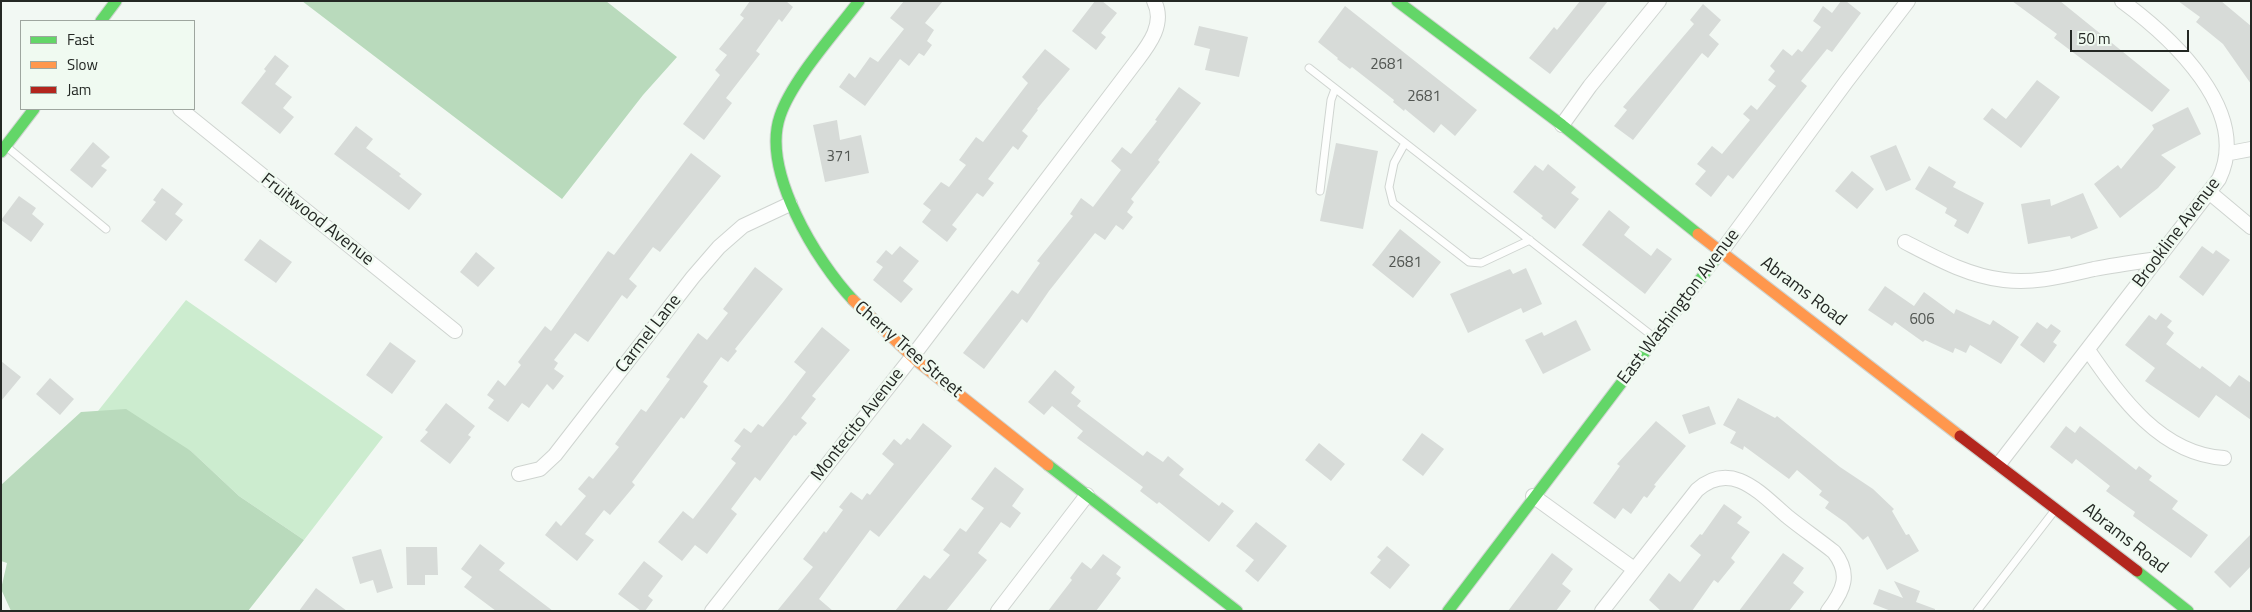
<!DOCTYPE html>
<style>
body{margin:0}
#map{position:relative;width:2252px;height:612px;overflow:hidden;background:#f2f8f3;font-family:"Titillium Web",sans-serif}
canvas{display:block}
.frame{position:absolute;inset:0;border:2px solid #242824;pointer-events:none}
.legend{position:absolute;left:20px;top:20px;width:175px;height:90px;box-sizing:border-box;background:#f0faf1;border:1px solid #9ea69f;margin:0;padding:6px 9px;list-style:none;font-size:15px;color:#242824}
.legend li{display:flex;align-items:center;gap:10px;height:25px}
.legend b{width:25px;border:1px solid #9ea69f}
.scale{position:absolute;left:2070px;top:30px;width:119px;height:22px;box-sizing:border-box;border:2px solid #242824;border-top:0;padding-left:6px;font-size:15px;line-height:18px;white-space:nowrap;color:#242824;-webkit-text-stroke:4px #f0faf1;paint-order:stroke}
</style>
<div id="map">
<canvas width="2252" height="612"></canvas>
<div class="frame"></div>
<ul class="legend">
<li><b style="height:6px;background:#63d668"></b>Fast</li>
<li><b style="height:6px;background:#ff974d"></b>Slow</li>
<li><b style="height:6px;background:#b3261e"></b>Jam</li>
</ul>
<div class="scale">50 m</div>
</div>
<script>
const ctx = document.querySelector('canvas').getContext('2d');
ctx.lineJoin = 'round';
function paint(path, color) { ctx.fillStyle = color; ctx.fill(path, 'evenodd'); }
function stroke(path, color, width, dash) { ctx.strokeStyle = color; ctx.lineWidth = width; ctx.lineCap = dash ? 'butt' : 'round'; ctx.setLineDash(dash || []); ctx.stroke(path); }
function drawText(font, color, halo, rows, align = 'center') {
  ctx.font = font + ' "Titillium Web",sans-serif'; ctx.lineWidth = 5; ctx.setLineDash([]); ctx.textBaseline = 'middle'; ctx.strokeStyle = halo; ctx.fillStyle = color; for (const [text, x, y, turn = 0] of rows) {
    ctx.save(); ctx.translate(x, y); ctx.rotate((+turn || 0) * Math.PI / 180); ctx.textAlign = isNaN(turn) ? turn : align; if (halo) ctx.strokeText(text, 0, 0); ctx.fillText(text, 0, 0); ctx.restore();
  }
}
paint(new Path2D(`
 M 186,300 L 383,437 L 304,540 L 239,496 L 191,451 L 98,411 Z`), '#cceccf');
paint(new Path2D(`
 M 302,1 L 606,1 L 677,57 L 643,95 L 562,199 Z
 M 126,409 L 191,451 L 239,496 L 304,540 L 248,611 L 11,611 L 1,589 L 7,563 L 1,561 L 1,485 L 81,412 Z`), '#b9dabc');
paint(new Path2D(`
 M 750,1 L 786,1 L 793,7 L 782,22 L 779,19 L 756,51 L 760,54 L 726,98 L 732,103 L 704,140 L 683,124 L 720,75 L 715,70 L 727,55 L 719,49 L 744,18 L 740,15 Z
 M 904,1 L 943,1 L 925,23 L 934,30 L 927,41 L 932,45 L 924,56 L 919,53 L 909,66 L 900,59 L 865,106 L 839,87 L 849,73 L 855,78 L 870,57 L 878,62 L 904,29 L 890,18 Z
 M 1095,1 L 1102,1 L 1117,13 L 1101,33 L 1106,37 L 1096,50 L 1072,31 Z
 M 1580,1 L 1608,1 L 1550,74 L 1529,58 L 1554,27 L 1557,30 Z
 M 1841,1 L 1846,1 L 1861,13 L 1832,52 L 1827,49 L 1801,81 L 1807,86 L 1733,179 L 1728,175 L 1711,197 L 1695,184 L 1706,171 L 1697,164 L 1712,146 L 1722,154 L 1750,120 L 1743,114 L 1751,105 L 1757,110 L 1776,86 L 1768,80 L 1775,71 L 1770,66 L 1783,49 L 1792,56 L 1798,49 L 1802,52 L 1821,27 L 1813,21 L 1823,6 L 1832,13 Z
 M 2012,1 L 2060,1 L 2170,90 L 2152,112 L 2054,38 L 2057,34 Z
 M 2178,1 L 2221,1 L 2251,26 L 2251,84 L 2223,44 L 2196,22 L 2200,17 Z
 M 1703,4 L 1721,20 L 1709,35 L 1719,44 L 1708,58 L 1702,53 L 1633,140 L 1614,126 L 1627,110 L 1623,107 L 1694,24 L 1690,20 Z
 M 1345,6 L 1477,110 L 1455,136 L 1441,124 L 1434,133 L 1405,109 L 1404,111 L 1393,102 L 1394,100 L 1352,67 L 1350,69 L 1337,59 L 1338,58 L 1318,42 Z
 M 1199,26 L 1248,37 L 1239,77 L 1205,70 L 1210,49 L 1194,45 Z
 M 1045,49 L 1070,69 L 1037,109 L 1038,110 L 1022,131 L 1028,136 L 1018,150 L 1013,146 L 988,179 L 994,183 L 983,197 L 977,193 L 952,225 L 957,229 L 947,242 L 922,222 L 931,210 L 923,204 L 941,182 L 949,187 L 966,165 L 959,160 L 976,137 L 983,142 L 1028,83 L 1022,77 Z
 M 275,55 L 289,66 L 275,84 L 292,97 L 283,108 L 294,117 L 280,134 L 241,103 L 266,71 L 264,69 Z
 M 2037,80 L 2060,97 L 2021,148 L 1983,119 L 1992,108 L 2006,119 Z
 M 1179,87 L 1201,103 L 1158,160 L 1160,162 L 1131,199 L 1134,202 L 1127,212 L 1133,217 L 1123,230 L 1116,225 L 1105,240 L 1095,233 L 1049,291 L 1027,323 L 1022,319 L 984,369 L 963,353 L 1012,290 L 1018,294 L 1040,263 L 1037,261 L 1073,216 L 1070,214 L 1081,198 L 1093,207 L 1121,170 L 1111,161 L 1122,147 L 1131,154 L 1157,121 L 1155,120 Z
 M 2188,107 L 2201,134 L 2161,155 L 2176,167 L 2158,188 L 2120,218 L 2094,184 L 2118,165 L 2121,169 L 2154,129 L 2152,125 Z
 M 837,120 L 840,140 L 861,135 L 869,173 L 825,182 L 813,125 Z
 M 356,126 L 373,139 L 366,148 L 401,174 L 399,176 L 422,194 L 409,210 L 334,154 Z
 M 93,142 L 110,157 L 101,166 L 107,170 L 92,188 L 70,170 Z
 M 1336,143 L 1378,151 L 1363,229 L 1320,221 Z
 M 1896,145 L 1911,180 L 1886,191 L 1870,156 Z
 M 691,153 L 721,176 L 660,252 L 653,247 L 629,279 L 637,286 L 627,299 L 622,295 L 588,342 L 575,333 L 554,360 L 558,363 L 554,369 L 564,376 L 553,390 L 547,384 L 529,408 L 522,403 L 508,422 L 488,408 L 494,400 L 487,395 L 498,380 L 505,386 L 521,365 L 518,362 L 545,326 L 551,331 L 608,251 L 614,255 Z
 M 1548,164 L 1576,187 L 1571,193 L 1579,199 L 1555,229 L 1541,218 L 1543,216 L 1513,192 L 1535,165 L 1543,171 Z
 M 1929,166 L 1956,182 L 1953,187 L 1984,203 L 1968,234 L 1954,226 L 1957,220 L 1945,213 L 1947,208 L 1915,189 Z
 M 1852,171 L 1874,189 L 1857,209 L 1835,191 Z
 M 162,188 L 183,204 L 175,214 L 183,220 L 166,241 L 141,221 L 156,202 L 153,200 Z
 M 2083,193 L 2098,228 L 2071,239 L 2070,236 L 2028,244 L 2021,204 L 2050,199 L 2051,206 Z
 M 19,196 L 36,208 L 32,214 L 44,224 L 31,242 L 1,220 Z
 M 1609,210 L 1630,227 L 1624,235 L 1651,256 L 1657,248 L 1672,259 L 1645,294 L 1582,245 Z
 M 1400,229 L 1441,262 L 1413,298 L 1372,265 Z
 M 260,239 L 292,262 L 276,283 L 244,260 Z
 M 900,246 L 919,261 L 903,281 L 913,289 L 901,303 L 873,280 L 883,267 L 876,262 L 886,250 L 892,255 Z
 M 2202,246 L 2213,254 L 2216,250 L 2230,260 L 2203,296 L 2179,277 Z
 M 476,252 L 495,268 L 478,287 L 460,272 Z
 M 755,267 L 783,289 L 735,349 L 737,351 L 728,362 L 721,357 L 703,382 L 708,386 L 684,419 L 681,417 L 632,482 L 635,485 L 610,515 L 604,510 L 585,534 L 594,540 L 577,561 L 545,535 L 556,521 L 561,526 L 586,496 L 578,489 L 589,476 L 593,479 L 619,447 L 615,444 L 641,409 L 646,412 L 670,379 L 666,377 L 698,333 L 707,340 L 728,313 L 723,309 Z
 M 1526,268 L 1542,304 L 1523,313 L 1521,308 L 1468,333 L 1450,294 L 1510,269 L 1513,274 Z
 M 1885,286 L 1914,306 L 1924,292 L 1954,314 L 1956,309 L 1990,325 L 1993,320 L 2019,337 L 2001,364 L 1970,345 L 1966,353 L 1955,348 L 1953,353 L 1925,340 L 1923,342 L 1895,322 L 1892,326 L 1868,310 Z
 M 2161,313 L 2172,321 L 2167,327 L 2174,333 L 2166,344 L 2200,369 L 2202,366 L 2230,387 L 2239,375 L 2251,383 L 2251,420 L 2216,395 L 2199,418 L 2145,381 L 2155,368 L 2125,345 L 2149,315 L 2156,320 Z
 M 1576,320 L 1591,350 L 1543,374 L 1525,340 L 1542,332 L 1544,336 Z
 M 2037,322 L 2047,329 L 2051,324 L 2061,331 L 2053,342 L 2057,345 L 2044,363 L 2020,345 Z
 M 822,327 L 850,350 L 812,396 L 816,399 L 801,418 L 807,423 L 796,436 L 794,435 L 760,481 L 755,477 L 731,509 L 737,514 L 707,554 L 695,545 L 682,561 L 658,542 L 683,511 L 693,519 L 721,483 L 736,463 L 731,459 L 741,446 L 734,441 L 744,428 L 751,433 L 758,424 L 763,427 L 784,401 L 806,372 L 794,362 Z
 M 390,342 L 416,361 L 392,394 L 366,375 Z
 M 1,361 L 21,377 L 1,401 Z
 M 1055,370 L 1075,387 L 1071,393 L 1081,401 L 1077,406 L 1143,456 L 1147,451 L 1163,462 L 1168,456 L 1184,469 L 1179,475 L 1219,506 L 1222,502 L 1234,511 L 1209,542 L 1159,502 L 1157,504 L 1140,491 L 1143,487 L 1077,438 L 1083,431 L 1052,406 L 1044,415 L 1028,402 Z
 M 50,378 L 74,399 L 60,415 L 36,394 Z
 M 1738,398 L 1775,418 L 1777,416 L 1840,467 L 1873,489 L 1894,509 L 1892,511 L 1906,535 L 1909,534 L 1919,551 L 1887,570 L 1868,536 L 1863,540 L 1846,523 L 1825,508 L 1829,502 L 1819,495 L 1822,491 L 1797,470 L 1789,479 L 1744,446 L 1743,450 L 1730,443 L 1736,432 L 1723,425 Z
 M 446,403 L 475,426 L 468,435 L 471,437 L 450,464 L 420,441 L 428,432 L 425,430 Z
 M 1709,406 L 1716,424 L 1689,434 L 1682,415 Z
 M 1656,421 L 1686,446 L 1654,485 L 1656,486 L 1647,498 L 1644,496 L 1631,514 L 1623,508 L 1615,519 L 1593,503 L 1620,466 L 1617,464 Z
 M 923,423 L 952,446 L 879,537 L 870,530 L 819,599 L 833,611 L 777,611 L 813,567 L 803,559 L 824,531 L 826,533 L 843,510 L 839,507 L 851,492 L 862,500 L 867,493 L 870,495 L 894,464 L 882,454 L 894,439 L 901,445 L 907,438 L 910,440 Z
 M 2066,426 L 2075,433 L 2080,426 L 2136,470 L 2139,466 L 2152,476 L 2149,480 L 2178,501 L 2172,509 L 2208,535 L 2191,558 L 2133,516 L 2135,512 L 2106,491 L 2110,486 L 2076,459 L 2072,464 L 2050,447 Z
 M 1422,433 L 1444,449 L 1423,476 L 1402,460 Z
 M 1319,443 L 1345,464 L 1331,481 L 1305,460 Z
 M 995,467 L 1024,489 L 1012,506 L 1021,513 L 1010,528 L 1001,522 L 978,553 L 987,560 L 946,611 L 895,611 L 924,575 L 930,579 L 950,555 L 943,550 L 960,528 L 966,532 L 984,508 L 971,499 Z
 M 1724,504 L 1742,517 L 1737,523 L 1750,532 L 1731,558 L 1735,562 L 1718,583 L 1714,580 L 1692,611 L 1661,611 L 1649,600 L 1669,573 L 1680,582 L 1701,555 L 1690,546 L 1700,534 L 1702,535 Z
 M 1256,522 L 1287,546 L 1258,582 L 1245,571 L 1254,560 L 1236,546 Z
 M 2251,534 L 2251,566 L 2230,588 L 2214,572 Z
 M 480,544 L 505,563 L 499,570 L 553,611 L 496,611 L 464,587 L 472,577 L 461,569 Z
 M 1387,546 L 1410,565 L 1390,589 L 1370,573 L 1381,560 L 1377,557 Z
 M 406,547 L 437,547 L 438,575 L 425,575 L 425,585 L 407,585 Z
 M 381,549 L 393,588 L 377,593 L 373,580 L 360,584 L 352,557 Z
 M 1552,553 L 1573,569 L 1562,584 L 1571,591 L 1556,611 L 1508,611 Z
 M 1783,553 L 1804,568 L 1793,583 L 1804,592 L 1789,611 L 1739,611 Z
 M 1103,554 L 1121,567 L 1116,574 L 1121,578 L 1096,611 L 1048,611 L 1072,580 L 1070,578 L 1082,562 L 1091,569 Z
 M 644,561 L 663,576 L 648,596 L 653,600 L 645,611 L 641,611 L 618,594 Z
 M 1894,581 L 1920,591 L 1916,602 L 1935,609 L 1935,611 L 1891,611 L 1873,604 L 1879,589 L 1903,598 Z
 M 316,588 L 347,611 L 299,611 Z`), '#d7dbd8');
const lane = new Path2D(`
 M 1309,68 L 1655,338
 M 1405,143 L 1394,163 L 1389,187 L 1393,203 L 1469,262 L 1481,263 L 1530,240
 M 8,148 L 106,229
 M 1320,191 L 1331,100 L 1335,89
 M 1977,611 L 2055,510`);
const street = new Path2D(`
 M 180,109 L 455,331
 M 1562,125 L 1590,86 L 1659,1
 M 2230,153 L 2251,149
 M 2209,192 L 2251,227
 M 1905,242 C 1936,258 1968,276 2004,280 C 2035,284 2063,276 2094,269 C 2115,265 2137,262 2158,259
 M 1721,252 L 1846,82 L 1908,1
 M 2088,350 C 2121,398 2161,454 2224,458
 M 1999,464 L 2219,179 C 2252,111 2171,37 2122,1
 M 519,474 L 540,469 L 555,455 L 693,277 L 719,247 L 743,226 L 790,204
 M 1533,496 L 1634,569
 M 712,611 L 912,357 L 1135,63 C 1148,46 1166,24 1154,1
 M 998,611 L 1087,495
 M 1602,611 L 1697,490 C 1732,459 1761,494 1788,517 C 1803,529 1819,540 1834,552 C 1851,574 1844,590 1828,611`);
const fast = new Path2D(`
 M 1397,1 L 1562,125 L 1698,234
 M 101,21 L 116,1
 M 1,152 L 34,109
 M 853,300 C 817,262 761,171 780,116 C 792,80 835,33 859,1
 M 1048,465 L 1237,611
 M 2137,571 L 2188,611
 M 1448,611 L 1721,252`);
const slow = new Path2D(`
 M 1698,234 L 1960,436
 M 853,300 L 917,361 L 1048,465`);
const jam = new Path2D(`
 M 1960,436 L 2137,571`);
stroke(lane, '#cfd4d0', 9);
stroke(street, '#cfd4d0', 16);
stroke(fast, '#cfd4d0', 13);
stroke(slow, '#cfd4d0', 13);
stroke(jam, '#cfd4d0', 13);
stroke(lane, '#fdfefd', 7);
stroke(street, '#fdfefd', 14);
stroke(fast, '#63d668', 11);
stroke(slow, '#ff974d', 11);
stroke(jam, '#b3261e', 11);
drawText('15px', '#515551', null, [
 ["2681",1387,65],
 ["2681",1424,97],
 ["371",839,157],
 ["2681",1405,263],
 ["606",1922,320]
]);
drawText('18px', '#242824', '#f0faf1', [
 ["Fruitwood Avenue",317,220,38],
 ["Brookline Avenue",2177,233,-53],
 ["Abrams Road",1803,292,37],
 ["East Washington Avenue",1679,307,-53],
 ["Carmel Lane",649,334,-52],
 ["Cherry Tree Street",908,350,41],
 ["Montecito Avenue",858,425,-52],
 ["Abrams Road",2125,539,38]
]);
</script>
